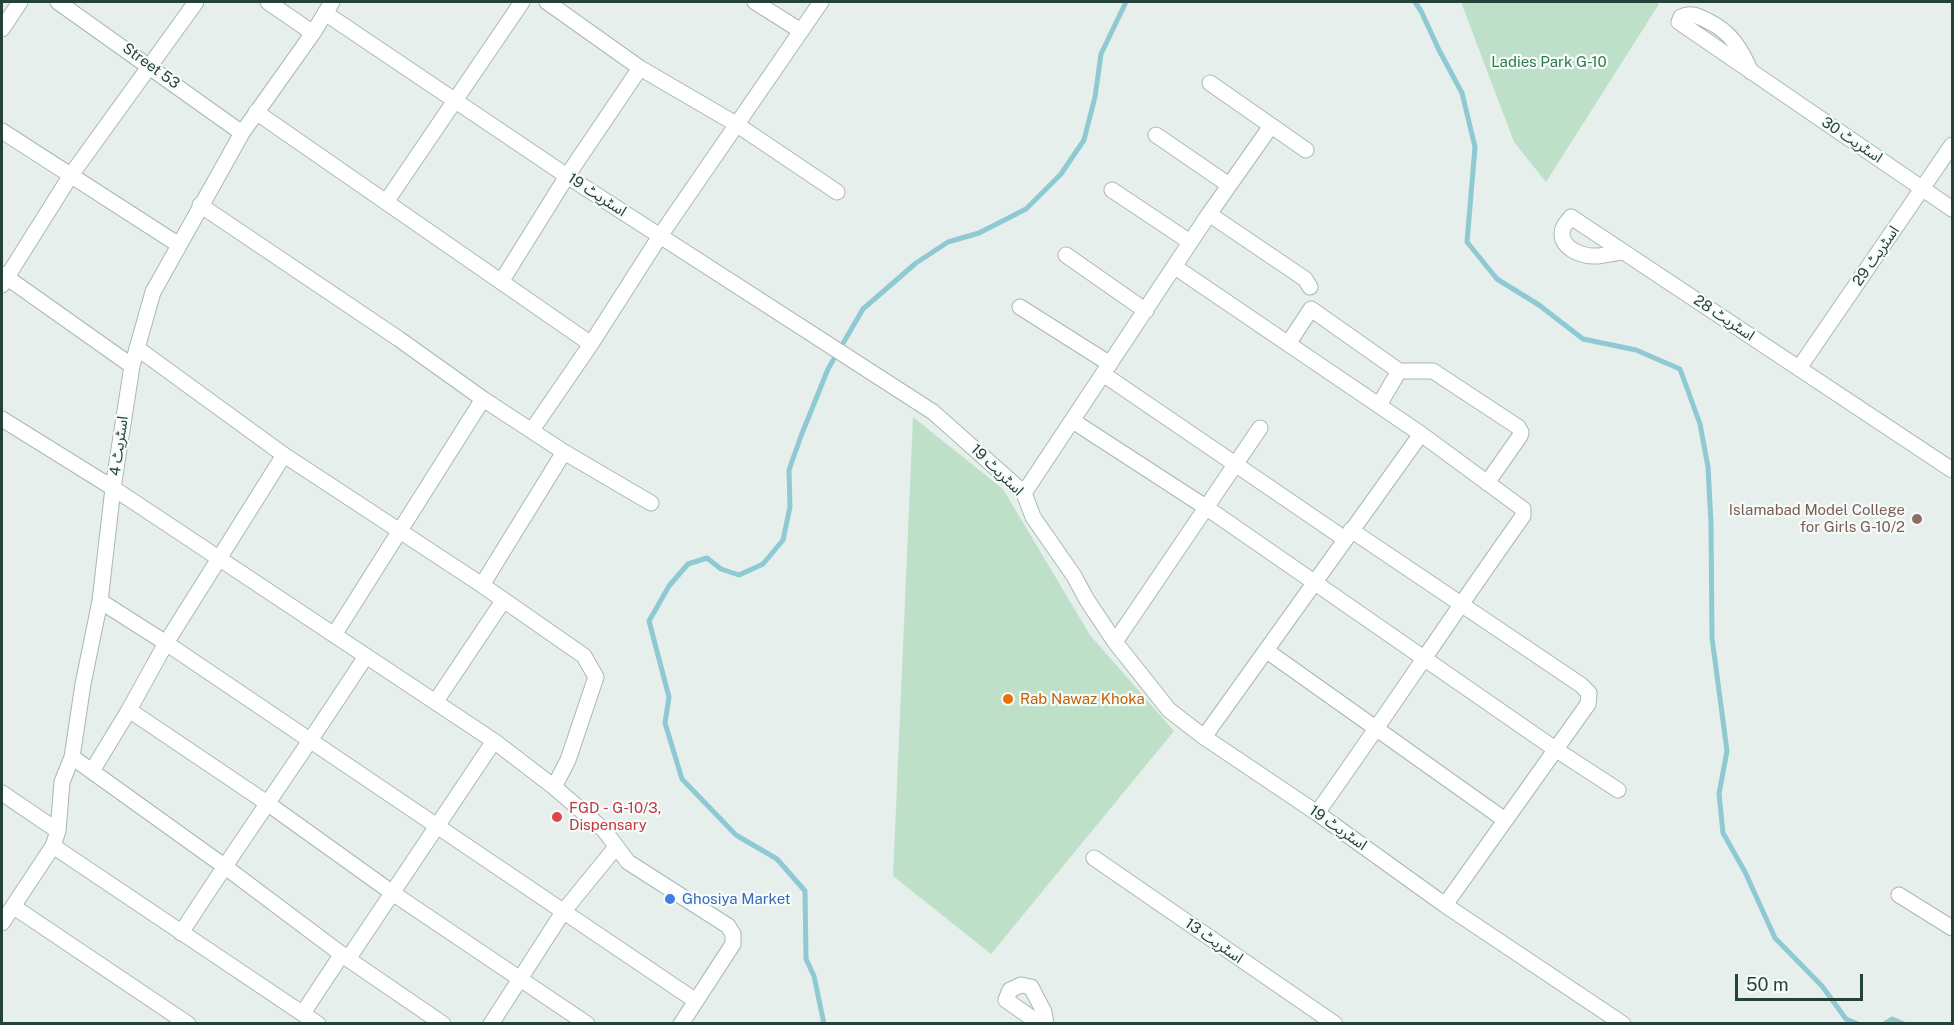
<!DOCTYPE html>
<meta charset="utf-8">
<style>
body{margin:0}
#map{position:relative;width:1954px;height:1025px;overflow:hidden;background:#e6efeb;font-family:"Public Sans",sans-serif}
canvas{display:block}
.frame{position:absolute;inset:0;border:3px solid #24423a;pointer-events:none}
.scale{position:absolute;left:1735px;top:974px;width:128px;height:27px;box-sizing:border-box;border:3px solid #24423a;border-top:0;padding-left:8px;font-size:18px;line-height:21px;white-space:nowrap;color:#24423a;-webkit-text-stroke:4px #f7fbf9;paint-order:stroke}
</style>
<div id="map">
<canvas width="1954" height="1025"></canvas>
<div class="frame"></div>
<div class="scale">50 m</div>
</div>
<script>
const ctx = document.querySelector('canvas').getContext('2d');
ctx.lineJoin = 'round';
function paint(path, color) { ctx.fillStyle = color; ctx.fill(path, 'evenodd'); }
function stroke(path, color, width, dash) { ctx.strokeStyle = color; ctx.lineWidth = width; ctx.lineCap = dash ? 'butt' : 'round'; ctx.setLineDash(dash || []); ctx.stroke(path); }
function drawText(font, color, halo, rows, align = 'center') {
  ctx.font = font + ' "Public Sans","Noto Sans Arabic",sans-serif'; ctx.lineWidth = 4.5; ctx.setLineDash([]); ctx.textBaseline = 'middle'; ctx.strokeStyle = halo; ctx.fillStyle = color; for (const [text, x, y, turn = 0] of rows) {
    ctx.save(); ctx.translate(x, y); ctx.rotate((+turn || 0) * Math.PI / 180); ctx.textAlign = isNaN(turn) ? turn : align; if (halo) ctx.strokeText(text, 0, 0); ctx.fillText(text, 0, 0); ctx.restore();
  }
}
paint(new Path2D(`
 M 1461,2 L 1656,2 L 1659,4 L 1546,182 L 1514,142 Z
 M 913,417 L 1003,489 L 1090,635 L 1174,731 L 991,954 L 893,876 Z`), '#bfe0c8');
stroke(new Path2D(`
 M 1415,2 L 1421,11 L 1439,50 L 1462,93 L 1475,147 L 1467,242 L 1497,279 L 1539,305 L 1583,339 L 1636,350 L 1680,369 L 1700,424 L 1708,467 L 1711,523 L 1712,638 L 1727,751 L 1719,794 L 1723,833 L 1745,872 L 1775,938 L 1822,986 L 1846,1019 L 1858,1024
 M 824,1024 L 814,976 L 806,959 L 805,891 L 777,859 L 736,835 L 682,779 L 665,723 L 669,697 L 649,621 L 669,586 L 688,564 L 707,558 L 721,569 L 739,575 L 763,564 L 783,540 L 790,507 L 789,470 L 801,436 L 828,369 L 863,309 L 916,263 L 948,242 L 979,233 L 1026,209 L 1061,174 L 1084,140 L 1095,97 L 1101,54 L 1126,2
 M 1884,1024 L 1892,1019 L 1904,1024`), '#8ec9d4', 5);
const street = new Path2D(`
 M 58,2 L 242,133
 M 268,2 L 313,33
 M 547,2 L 640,68 L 736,124 L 837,192
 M 755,2 L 801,31
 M 325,13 L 567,176 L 933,412 L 1024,493 L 1033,517 L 1074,576 L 1087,600 L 1115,642 L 1169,710 L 1204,737 L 1317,813 L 1445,905 L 1623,1024
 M 2,29 L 20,2
 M 1751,72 C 1741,49 1731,32 1708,21 C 1698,16 1691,12 1681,17 L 1679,22 L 1923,189 L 1952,209
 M 1210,83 L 1306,150
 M 256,112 L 591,344
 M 2,131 L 179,245
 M 1156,135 L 1229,185
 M 1112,190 L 1190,242
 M 386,202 L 522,2
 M 200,205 L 399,339 L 483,399 L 564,452 L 651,503
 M 1209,214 L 1305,279 L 1310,287
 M 1622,252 C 1614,253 1606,255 1598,256 C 1584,257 1562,250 1562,233 C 1562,227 1567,222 1571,217 L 1952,470
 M 1066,255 L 1146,311
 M 1175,267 L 1421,434 L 1523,509 L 1523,516 C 1453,614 1387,715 1317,813
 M 2,274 L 132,366
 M 501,282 L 567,176 L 640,68
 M 2,285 L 71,175 L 196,2
 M 1020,307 L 1110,364
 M 1288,344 L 1311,309 L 1399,371 L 1433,371 L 1518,427 L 1521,432 L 1520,436 L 1487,483
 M 137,348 L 284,455 L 482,585 L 584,656 L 596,677 L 568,760 L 554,787
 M 1799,368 L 1952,145
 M 1103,374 L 1345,539
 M 1379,405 L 1399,371
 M 2,419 L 113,488 L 494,741 L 554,787 L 604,830 L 628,862 L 728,926 L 733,934 L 733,944 L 681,1024
 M 1073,421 L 1207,508 L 1555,749 L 1618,790
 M 532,430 L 591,344 L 660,236 L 821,2
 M 1024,493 L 1209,214 L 1271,126
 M 1351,530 L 1581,685 L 1589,693 L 1588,704 L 1445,905
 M 482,585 L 564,452
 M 100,601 L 166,643 L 696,1001
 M 334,635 L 483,399
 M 1115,642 L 1260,428
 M 1267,651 L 1505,820
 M 436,701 L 503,601
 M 129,710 L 267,803 L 394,894 L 587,1024
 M 1204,737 L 1421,434
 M 72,757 L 224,866 L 348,959 L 443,1024
 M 92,771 L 129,710 L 166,643 L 284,455
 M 2,793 L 58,831
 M 53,846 L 318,1024
 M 1094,858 L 1335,1024
 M 1899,895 L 1952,928
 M 14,907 L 188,1024
 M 2,923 L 53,846 L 58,831 L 62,782 L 72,757 L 83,684 L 100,601 L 113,488 L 132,366 L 153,292 L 242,133 L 313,33 L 332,2
 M 181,933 C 241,840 306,749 366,656
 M 348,959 L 494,741
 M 303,1013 L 342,954
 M 491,1024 L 563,912 L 616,847
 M 1040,1024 L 1006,1000 L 1010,990 L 1021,985 L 1031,987 L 1044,1012 L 1046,1024`);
stroke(street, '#a8b8b2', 17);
stroke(street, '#fff', 15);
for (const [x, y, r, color] of [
 [1917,519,6,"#8d6e63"],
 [1008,699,6,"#e8710a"],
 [557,817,6,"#e0444e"],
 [670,899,6,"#3f7fe0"]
]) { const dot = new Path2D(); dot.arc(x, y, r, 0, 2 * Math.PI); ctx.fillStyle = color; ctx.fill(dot); stroke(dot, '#f7fbf9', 2); }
drawText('15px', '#2d7a4b', '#f7fbf9', [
 ["Ladies Park G-10",1549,62]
]);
drawText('15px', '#24423a', '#f7fbf9', [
 ["Street 53",151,66,36],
 ["اسٹریٹ 30",1852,140,34],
 ["اسٹریٹ 19",597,195,33],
 ["اسٹریٹ 29",1876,256,-55],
 ["اسٹریٹ 28",1724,318,34],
 ["اسٹریٹ 4",119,446,-82],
 ["اسٹریٹ 19",997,470,44],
 ["اسٹریٹ 19",1338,828,35],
 ["اسٹریٹ 13",1214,941,35]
]);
drawText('15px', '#785e54', '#f7fbf9', [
 ["Islamabad Model College",1905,510],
 ["for Girls G-10/2",1905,527]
], 'right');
drawText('15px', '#c56008', '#f7fbf9', [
 ["Rab Nawaz Khoka",1020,699]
], 'left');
drawText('15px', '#be3a42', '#f7fbf9', [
 ["FGD - G-10/3,",569,808],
 ["Dispensary",569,825]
], 'left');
drawText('15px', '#366cbe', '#f7fbf9', [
 ["Ghosiya Market",682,899]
], 'left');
</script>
